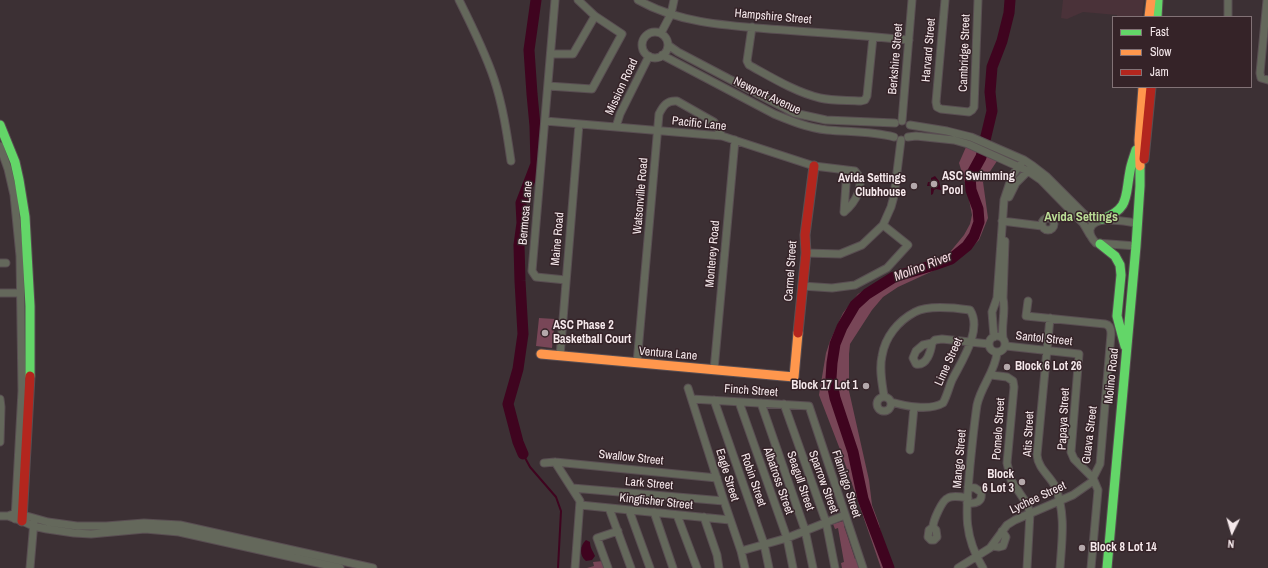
<!DOCTYPE html>
<style>
body{margin:0}
#map{position:relative;width:1268px;height:568px;overflow:hidden;background:#3c3034;font-family:"Archivo Narrow",sans-serif}
canvas{display:block}
.legend{position:absolute;left:1112px;top:16px;width:140px;height:72px;box-sizing:border-box;background:#352328;border:1px solid #827276;margin:0;padding:5px 7px;list-style:none;font-size:12px;color:#f5e8eb}
.legend li{display:flex;align-items:center;gap:8px;height:20px}
.legend b{width:20px;border:1px solid #827276}
.north{position:absolute;left:1212px;top:512px;width:40px;height:40px;-webkit-text-stroke:3px #352328;paint-order:stroke;rotate:185deg;font-size:11px;font-weight:700;line-height:16px;text-align:center;color:#f5e8eb}
.north::after{content:'';display:block;margin:auto;width:14px;height:18px;background:#f5e8eb;clip-path:polygon(50% 0,100% 100%,50% 72%,0 100%)}
</style>
<div id="map">
<canvas width="1268" height="568"></canvas>
<ul class="legend">
<li><b style="height:5px;background:#63d668"></b>Fast</li>
<li><b style="height:5px;background:#ff974d"></b>Slow</li>
<li><b style="height:5px;background:#b3261e"></b>Jam</li>
</ul>
<div class="north">N</div>
</div>
<script>
const ctx = document.querySelector('canvas').getContext('2d');
ctx.lineJoin = 'round';
function paint(path, color) { ctx.fillStyle = color; ctx.fill(path, 'evenodd'); }
function stroke(path, color, width, dash) { ctx.strokeStyle = color; ctx.lineWidth = width; ctx.lineCap = dash ? 'butt' : 'round'; ctx.setLineDash(dash || []); ctx.stroke(path); }
function drawText(font, color, halo, rows, align = 'center') {
  ctx.font = font + ' "Archivo Narrow",sans-serif'; ctx.lineWidth = 3; ctx.setLineDash([]); ctx.textBaseline = 'middle'; ctx.strokeStyle = halo; ctx.fillStyle = color; for (const [text, x, y, turn = 0] of rows) {
    ctx.save(); ctx.translate(x, y); ctx.rotate((+turn || 0) * Math.PI / 180); ctx.textAlign = isNaN(turn) ? turn : align; if (halo) ctx.strokeText(text, 0, 0); ctx.fillText(text, 0, 0); ctx.restore();
  }
}
paint(new Path2D(`
 M 1063,0 L 1144,0 L 1142,17 L 1117,17 L 1117,15 L 1083,12 L 1067,19 L 1061,18 Z`), '#4a3239');
paint(new Path2D(`
 M 966,147 L 997,161 L 983,182 L 988,218 L 979,240 L 959,259 L 898,287 L 883,297 L 872,310 L 850,344 L 849,354 L 849,391 L 869,480 L 872,505 L 879,524 L 884,547 L 894,568 L 881,568 L 841,452 L 819,395 L 826,353 L 830,341 L 843,313 L 858,294 L 897,271 L 914,265 L 940,260 L 950,252 L 964,235 L 970,224 L 972,215 L 967,189 L 959,163 Z
 M 539,318 L 555,319 L 552,348 L 536,346 Z
 M 847,520 L 848,523 L 844,526 L 855,559 L 859,558 L 863,568 L 842,568 L 841,563 L 844,562 L 838,528 L 835,529 L 833,524 Z
 M 603,561 L 604,568 L 587,568 L 594,566 L 593,562 Z`), '#784657');
paint(new Path2D(`
 M 935,176 L 939,181 L 941,190 L 936,189 L 934,190 L 933,194 L 931,195 L 931,186 L 927,186 L 928,182 L 931,182 L 931,178 Z
 M 586,540 L 590,542 C 590,548 593,551 595,556 L 592,560 L 586,561 C 579,556 580,545 586,540 Z`), '#3f041f');
stroke(new Path2D(`
 M 523,454 L 530,467 L 556,497 L 561,511 L 558,568`), '#3f041f', 2);
stroke(new Path2D(`
 M 523,454 L 518,442 L 508,404 L 518,369 L 523,334 L 520,281 L 519,245 L 522,223 L 521,203 L 536,164 L 535,126 L 532,94 L 529,50 L 536,0
 M 889,568 L 863,499 L 853,452 L 835,398 L 831,378 L 832,363 L 835,344 L 842,327 L 855,305 L 867,294 L 894,277 L 934,265 L 951,259 L 967,246 L 974,236 L 979,222 L 978,209 L 971,190 L 970,177 L 981,157 L 992,111 L 990,92 L 992,67 L 1002,41 L 1009,13 L 1010,0`), '#3f041f', 11);
const street = new Path2D(`
 M 459,0 C 472,26 485,52 494,79 C 503,106 507,134 511,161
 M 555,0 L 532,271 L 536,277 L 566,280
 M 638,0 C 682,25 735,26 784,30 C 826,33 867,36 909,40
 M 945,0 L 936,102 L 937,107 L 941,109 L 969,112 L 972,110 L 974,107 L 978,0
 M 1267,0 L 1260,73 L 1261,78 L 1268,80
 M 1228,17 L 1228,0
 M 752,27 L 747,61 L 749,65 C 771,77 795,92 820,98 C 833,101 847,100 861,101 L 865,100 L 867,96 L 873,37
 M642 45a13 13 0 1 1 26 0a13 13 0 1 1-26 0Z
 M 661,33 L 671,14 L 674,0
 M 668,45 L 678,52 L 794,113 L 826,120 L 895,123
 M 551,54 L 573,54 L 595,16
 M 662,55 L 774,114 C 791,121 808,128 827,130 C 849,132 872,131 894,137
 M 548,86 L 592,89 L 622,34 L 595,16 L 578,0
 M 545,121 L 722,136 L 814,166 L 855,171 C 867,184 855,203 844,212
 M 902,121 L 912,0
 M 910,125 L 947,131 L 971,137 L 1024,160 L 1033,166 L 1046,176 L 1088,218 L 1096,222
 M 616,127 L 620,114 L 649,56
 M 908,137 L 916,136 L 954,140 L 968,144 L 1028,171 L 1041,180 L 1083,223 L 1090,235
 M 0,146 L 8,169 L 14,195 L 20,256 L 22,391 L 15,519
 M 1009,197 L 1016,183 L 1030,169
 M 844,212 L 847,170
 M1042 224a6 6 0 1 1 12 0a6 6 0 1 1-12 0Z
 M 1002,221 L 1042,226
 M 1136,246 L 1096,243 C 1092,239 1089,235 1090,229 C 1094,214 1126,222 1138,223
 M 806,253 L 840,254 L 862,245 L 883,225 L 891,207 L 894,196 L 901,140
 M 0,263 L 6,263
 M 802,286 L 832,288 L 855,285 L 887,268 L 908,245 L 883,225
 M 0,293 L 20,293
 M 1028,301 L 1026,316 L 1105,324 C 1110,325 1111,329 1111,334 L 1100,464 L 1093,478
 M 1050,318 L 1037,455 C 1038,468 1049,475 1055,486 C 1066,513 1062,539 1060,568
 M989 344a8 8 0 1 1 16 0a8 8 0 1 1-16 0Z
 M 994,337 L 992,312 L 997,298 L 1004,200 L 1012,176 L 1021,164
 M 1003,338 C 1001,324 1006,312 1003,298 L 1005,241
 M 932,343 C 931,351 927,366 916,364 L 913,358 L 916,351 L 923,345 L 932,343 L 935,340 L 942,339 L 989,344
 M 1006,346 L 1079,354 L 1071,452 L 1074,459 L 1093,478 L 1098,490 L 1091,568
 M 560,356 L 579,124
 M 637,363 L 659,114 C 663,106 667,100 677,101 L 714,122 L 722,136
 M 714,370 L 735,140
 M 991,375 L 1007,377 L 1013,381 L 1014,387 L 1007,463 L 1011,480 L 1027,504 L 1030,513 L 1027,568
 M 688,388 L 724,501 L 741,551 L 745,568
 M 884,396 C 882,383 879,369 882,356 C 885,337 898,321 915,312 C 928,305 956,308 970,310 C 983,330 961,362 952,380 C 949,387 947,396 943,403 C 930,411 905,406 891,402
 M877 404a7 7 0 1 1 14 0a7 7 0 1 1-14 0Z
 M 0,399 L 1,407 L 0,442
 M 692,399 L 809,406 L 863,568
 M 714,400 L 764,544 L 769,568
 M 739,402 L 787,538 L 793,568
 M 761,403 L 805,530 L 813,568
 M 784,404 L 826,522 L 835,568
 M 910,450 L 914,407
 M 555,462 L 580,501 L 575,568
 M 544,463 L 555,462 L 717,478
 M 572,488 L 724,501
 M 967,503 C 976,504 983,502 981,492 L 975,488 L 968,487
 M 580,505 L 730,520
 M 609,508 L 631,568
 M 629,510 L 650,568
 M 654,512 L 673,568
 M 677,515 L 697,568
 M 0,516 L 8,516 L 22,521 L 33,526 L 47,529 L 74,533 L 91,534 L 145,529 L 179,532 L 340,568
 M 8,516 L 16,513 L 48,522 L 77,526 L 106,526 L 144,523 L 180,525 L 373,568
 M 704,517 L 717,555 L 719,568
 M 933,527 L 936,530 L 937,537 L 934,540 L 931,540 L 928,537 L 929,530 L 933,527 C 933,521 942,500 948,498 C 953,495 962,497 968,498
 M 992,546 L 999,547 L 1003,546 L 1006,537 L 1002,531
 M 741,551 L 787,538 L 845,515
 M 30,568 L 34,521
 M 608,568 L 597,538 L 618,531
 M 958,568 L 990,548 L 1007,525 L 1015,520 L 1073,495 L 1093,481
 M 983,568 C 961,532 967,506 970,466 C 972,446 974,425 977,405 C 981,386 995,372 997,353`);
const fast = new Path2D(`
 M 1157,17 L 1158,0
 M 0,125 L 15,162 L 19,180 L 25,217 L 30,306 L 30,376
 M 1102,219 C 1130,209 1125,196 1130,171 C 1131,164 1134,157 1136,150
 M 1100,244 L 1115,256 L 1120,265 L 1121,275 L 1117,316 L 1125,346
 M 1107,568 L 1136,246 L 1140,186 L 1140,166`);
const slow = new Path2D(`
 M 1149,17 L 1151,0
 M 1140,166 L 1139,140 L 1143,87
 M 541,354 L 794,377 L 798,333`);
const jam = new Path2D(`
 M 1144,159 L 1151,87
 M 798,333 L 806,253 L 805,235 L 814,166
 M 22,521 L 30,376`);
stroke(street, '#594e52', 9);
stroke(fast, '#594e52', 11);
stroke(slow, '#594e52', 11);
stroke(jam, '#594e52', 11);
stroke(street, '#64685b', 7);
stroke(fast, '#63d668', 9);
stroke(slow, '#ff974d', 9);
stroke(jam, '#b3261e', 9);
for (const [x, y, r, color] of [
 [934,184,4,"#b4a8ab"],
 [914,186,4,"#b4a8ab"],
 [545,333,4,"#b4a8ab"],
 [1007,367,4,"#b4a8ab"],
 [866,386,4,"#b4a8ab"],
 [1022,482,4,"#b4a8ab"],
 [1082,548,4,"#b4a8ab"]
]) { const dot = new Path2D(); dot.arc(x, y, r, 0, 2 * Math.PI); ctx.fillStyle = color; ctx.fill(dot); stroke(dot, '#352328', 1.5); }
drawText('12px', '#f5e8eb', '#352328', [
 ["Hampshire Street",773,17,5],
 ["Harvard Street",929,50,-85],
 ["Cambridge Street",965,53,-88],
 ["Berkshire Street",896,59,-85],
 ["Mission Road",622,87,-65],
 ["Newport Avenue",767,96,25],
 ["Pacific Lane",699,124,6],
 ["Watsonville Road",641,196,-85],
 ["Bermosa Lane",526,213,-85],
 ["Maine Road",558,239,-85],
 ["Monterey Road",713,254,-85],
 ["Carmel Street",791,271,-86],
 ["Santol Street",1044,339,6],
 ["Ventura Lane",668,354,5],
 ["Lime Street",949,362,-66],
 ["Molino Road",1112,376,-84],
 ["Finch Street",751,391,4],
 ["Papaya Street",1064,419,-87],
 ["Pomelo Street",999,429,-86],
 ["Atis Street",1029,434,-87],
 ["Guava Street",1090,435,-83],
 ["Swallow Street",631,458,6],
 ["Mango Street",960,459,-85],
 ["Eagle Street",727,475,73],
 ["Robin Street",753,480,71],
 ["Albatross Street",778,481,71],
 ["Seagull Street",800,481,71],
 ["Sparrow Street",823,482,70],
 ["Lark Street",649,484,5],
 ["Flamingo Street",846,484,72],
 ["Lychee Street",1038,498,-25],
 ["Kingfisher Street",656,502,6]
]);
drawText('bold 12px', '#f5e8eb', '#352328', [
 ["ASC Swimming",942,177],
 ["Pool",942,191],
 ["Avida Settings",906,179,"right"],
 ["Clubhouse",906,193,"right"],
 ["ASC Phase 2",553,326],
 ["Basketball Court",553,340],
 ["Block 6 Lot 26",1015,367],
 ["Block 17 Lot 1",858,386,"right"],
 ["Block",1014,475,"right"],
 ["6 Lot 3",1014,489,"right"],
 ["Block 8 Lot 14",1090,548]
], 'left');
drawText('bold 13px', '#bbdd96', '#352328', [
 ["Avida Settings",1081,218]
]);
drawText('italic 13px', '#f6dce3', '#352328', [
 ["Molino River",923,267,-21]
]);
</script>
